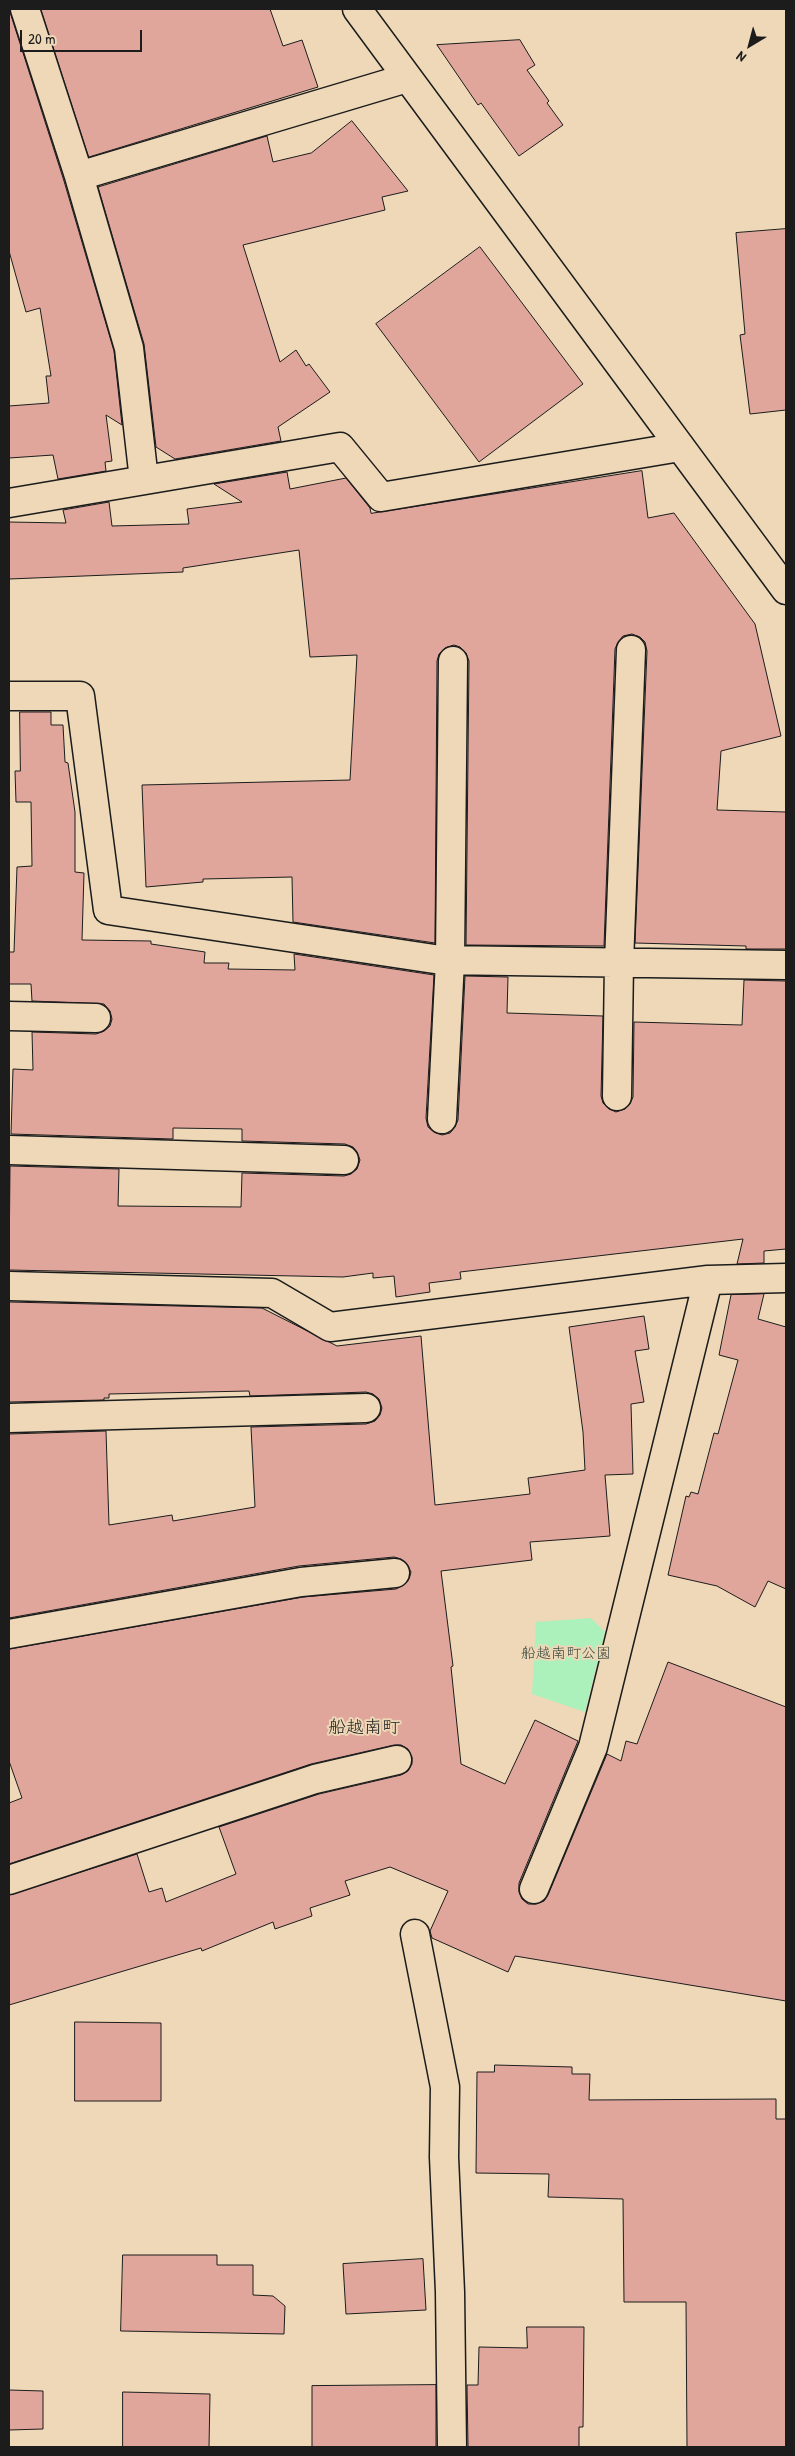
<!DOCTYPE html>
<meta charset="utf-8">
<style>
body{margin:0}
#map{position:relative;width:795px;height:2456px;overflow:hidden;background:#eed8b7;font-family:"Patrick Hand",sans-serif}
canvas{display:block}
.frame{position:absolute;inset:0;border:10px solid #1c1c1c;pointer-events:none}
.north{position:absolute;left:725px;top:20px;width:50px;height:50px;-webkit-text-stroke:4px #eed8b7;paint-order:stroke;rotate:217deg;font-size:14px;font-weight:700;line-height:20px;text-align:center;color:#1c1c1c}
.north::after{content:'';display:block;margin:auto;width:18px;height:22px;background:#1c1c1c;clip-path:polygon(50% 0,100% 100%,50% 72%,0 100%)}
.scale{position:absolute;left:20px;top:30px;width:122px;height:22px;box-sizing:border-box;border:2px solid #1c1c1c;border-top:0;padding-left:6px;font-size:15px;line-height:18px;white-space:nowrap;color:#1c1c1c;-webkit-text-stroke:4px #eed8b7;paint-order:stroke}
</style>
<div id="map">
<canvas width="795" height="2456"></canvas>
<div class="frame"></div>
<div class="north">N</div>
<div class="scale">20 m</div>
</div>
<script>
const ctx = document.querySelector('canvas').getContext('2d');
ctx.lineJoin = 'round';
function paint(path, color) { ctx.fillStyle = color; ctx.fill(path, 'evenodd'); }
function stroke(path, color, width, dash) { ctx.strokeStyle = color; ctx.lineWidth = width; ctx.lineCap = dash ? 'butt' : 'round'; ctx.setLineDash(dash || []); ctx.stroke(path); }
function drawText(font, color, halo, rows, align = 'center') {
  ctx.font = font + ' "Patrick Hand","Klee One",sans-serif'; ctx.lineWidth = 4; ctx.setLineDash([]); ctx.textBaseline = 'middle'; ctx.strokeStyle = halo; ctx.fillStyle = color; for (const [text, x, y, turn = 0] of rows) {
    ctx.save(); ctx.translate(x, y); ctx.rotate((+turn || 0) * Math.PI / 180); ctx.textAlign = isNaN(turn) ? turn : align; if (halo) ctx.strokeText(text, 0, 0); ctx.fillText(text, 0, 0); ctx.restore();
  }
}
paint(new Path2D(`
 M 591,1618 L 605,1632 L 585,1712 L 532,1694 L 536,1622 Z`), '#acf1bc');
const building = new Path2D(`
 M 9,9 L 64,181 L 114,351 L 122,425 L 106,415 L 112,461 L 105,462 L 106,471 L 58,479 L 53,455 L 9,458 L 9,406 L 49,403 L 46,376 L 51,376 L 40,308 L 26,312 L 9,251 Z
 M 41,9 L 270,9 L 283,46 L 302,40 L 318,87 L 89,157 Z
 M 520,40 L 535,65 L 527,70 L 549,101 L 547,103 L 563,125 L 519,156 L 481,103 L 478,105 L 437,45 Z
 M 352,121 L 408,191 L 382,197 L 385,210 L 243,245 L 280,362 L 296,350 L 306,366 L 309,364 L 330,392 L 278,427 L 281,441 L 175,459 L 156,447 L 144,344 L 98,187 L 267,136 L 273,162 L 311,153 Z
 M 786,229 L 786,410 L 750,414 L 740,335 L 745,334 L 736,233 Z
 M 480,247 L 583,384 L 479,462 L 376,324 Z
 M 642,471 L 648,518 L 674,513 L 755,624 L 781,736 L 721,751 L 717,810 L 786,812 L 786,949 L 746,949 L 746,946 L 635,943 L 647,651 L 645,642 L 640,637 L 632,634 L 623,636 L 618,642 L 615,649 L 604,946 L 466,945 L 469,661 L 466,653 L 460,647 L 454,645 L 445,648 L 439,654 L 437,661 L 435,943 L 293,922 L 292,877 L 203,879 L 203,882 L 146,887 L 142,785 L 350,780 L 357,655 L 310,657 L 299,550 L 183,568 L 183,572 L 9,579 L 9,522 L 66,523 L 63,510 L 109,502 L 112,526 L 189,524 L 187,509 L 242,502 L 214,484 L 287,472 L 290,489 L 346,478 L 370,508 L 371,513 Z
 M 20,712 L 51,712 L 51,725 L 63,725 L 65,762 L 68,763 L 75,812 L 75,872 L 84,873 L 82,940 L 151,941 L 151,944 L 205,952 L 204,963 L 229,963 L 228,969 L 295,970 L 294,954 L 434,975 L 426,1118 L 428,1127 L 434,1132 L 442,1135 L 450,1133 L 455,1127 L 458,1120 L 465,976 L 508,977 L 507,1013 L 603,1016 L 601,1096 L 603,1103 L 609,1109 L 616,1112 L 625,1109 L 630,1104 L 633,1097 L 634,1022 L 742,1025 L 744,980 L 786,981 L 786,1249 L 764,1251 L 764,1263 L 737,1264 L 743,1239 L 460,1272 L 461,1279 L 429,1283 L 430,1292 L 396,1297 L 394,1276 L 373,1278 L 373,1273 L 343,1277 L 9,1270 L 10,1166 L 119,1169 L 118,1206 L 241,1207 L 242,1173 L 344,1176 L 351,1174 L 357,1169 L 360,1160 L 357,1152 L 353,1147 L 345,1144 L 242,1141 L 242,1129 L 173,1128 L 173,1139 L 11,1134 L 13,1069 L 33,1070 L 32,1032 L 96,1034 L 104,1031 L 110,1026 L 112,1019 L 110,1011 L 104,1004 L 32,1001 L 31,984 L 9,984 L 9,952 L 14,952 L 17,867 L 32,866 L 31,802 L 16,802 L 15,771 L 20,771 Z
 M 764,1294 L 758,1319 L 786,1327 L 786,1589 L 768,1581 L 755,1607 L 717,1586 L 668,1575 L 686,1496 L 689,1497 L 691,1492 L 698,1494 L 714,1433 L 718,1434 L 738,1360 L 719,1355 L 731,1295 Z
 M 9,1302 L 262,1308 L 337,1346 L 421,1336 L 435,1505 L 530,1494 L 528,1478 L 585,1470 L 583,1432 L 569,1327 L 644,1316 L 649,1349 L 635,1351 L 644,1402 L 631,1404 L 633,1474 L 605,1475 L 610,1536 L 530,1542 L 532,1560 L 441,1571 L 453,1666 L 451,1667 L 461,1764 L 505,1784 L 535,1720 L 578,1741 L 519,1883 L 519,1892 L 522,1899 L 528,1904 L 536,1904 L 544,1901 L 548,1895 L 607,1754 L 621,1761 L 626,1741 L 637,1744 L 668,1662 L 786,1707 L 786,2001 L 515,1956 L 508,1972 L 432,1938 L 430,1931 L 448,1891 L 390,1867 L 345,1881 L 350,1895 L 310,1908 L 312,1916 L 275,1929 L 273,1922 L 202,1951 L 201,1948 L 9,2005 L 9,1895 L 137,1854 L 149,1892 L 162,1888 L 166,1902 L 236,1874 L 219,1827 L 319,1794 L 401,1775 L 408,1771 L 412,1764 L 412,1757 L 408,1749 L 401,1745 L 394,1745 L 311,1764 L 9,1864 L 9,1803 L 22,1798 L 9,1761 L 9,1649 L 303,1597 L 396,1589 L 404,1585 L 409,1579 L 411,1572 L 407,1564 L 401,1559 L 394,1557 L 299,1566 L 9,1618 L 9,1434 L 106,1431 L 109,1525 L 172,1515 L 173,1521 L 255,1507 L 251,1427 L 366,1424 L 375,1421 L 380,1415 L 382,1408 L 379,1399 L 373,1394 L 366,1392 L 250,1396 L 249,1391 L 109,1394 L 109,1398 L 104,1398 L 104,1400 L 9,1402 Z
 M 75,2022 L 161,2023 L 161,2101 L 75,2101 Z
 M 495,2065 L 572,2067 L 572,2074 L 590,2074 L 589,2100 L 776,2099 L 776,2119 L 786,2119 L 786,2447 L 687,2447 L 686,2302 L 624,2302 L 623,2199 L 548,2197 L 549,2174 L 476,2173 L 477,2072 L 494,2072 Z
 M 123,2255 L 217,2255 L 217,2265 L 253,2265 L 253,2295 L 273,2296 L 285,2306 L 284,2334 L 121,2331 Z
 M 423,2259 L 426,2310 L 346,2314 L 343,2264 Z
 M 527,2327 L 584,2327 L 583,2427 L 579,2427 L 579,2447 L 468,2447 L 467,2385 L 478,2385 L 479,2347 L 527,2348 Z
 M 436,2385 L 436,2447 L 312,2447 L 312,2386 Z
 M 9,2390 L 43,2391 L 43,2429 L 9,2430 Z
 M 123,2392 L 210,2394 L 209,2447 L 123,2447 Z`);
paint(building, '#e0a69c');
stroke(building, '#1c1c1c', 1);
const minor = new Path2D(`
 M 25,9 L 79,176 L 129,348 L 144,480
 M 79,176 L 407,78
 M 9,503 L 340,447 L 381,497 L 680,447
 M 9,696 L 80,696 L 108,910 L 441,960 L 786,965
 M 9,1016 L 96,1018
 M 617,1096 L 619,963 L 631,650
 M 442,1119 L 450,961 L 453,661
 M 9,1150 L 344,1160
 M 9,1286 L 272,1293 L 330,1327 L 708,1280 L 786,1278
 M 9,1418 L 366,1408
 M 9,1634 L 301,1582 L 395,1573
 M 9,1880 L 315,1779 L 397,1760
 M 534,1889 L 593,1747 L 708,1280
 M 415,1934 L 445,2087 L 444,2157 L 450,2292 L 452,2447`);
const tertiary = new Path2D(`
 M 357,9 L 786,590`);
stroke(minor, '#1c1c1c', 31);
stroke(tertiary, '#1c1c1c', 31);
stroke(minor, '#eed8b7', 28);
stroke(tertiary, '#eed8b7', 28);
drawText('15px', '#39473c', '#eed8b7', [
 ["船越南町公園",566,1654]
]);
drawText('18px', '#1c1c1c', '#eed8b7', [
 ["船越南町",364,1728]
]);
</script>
